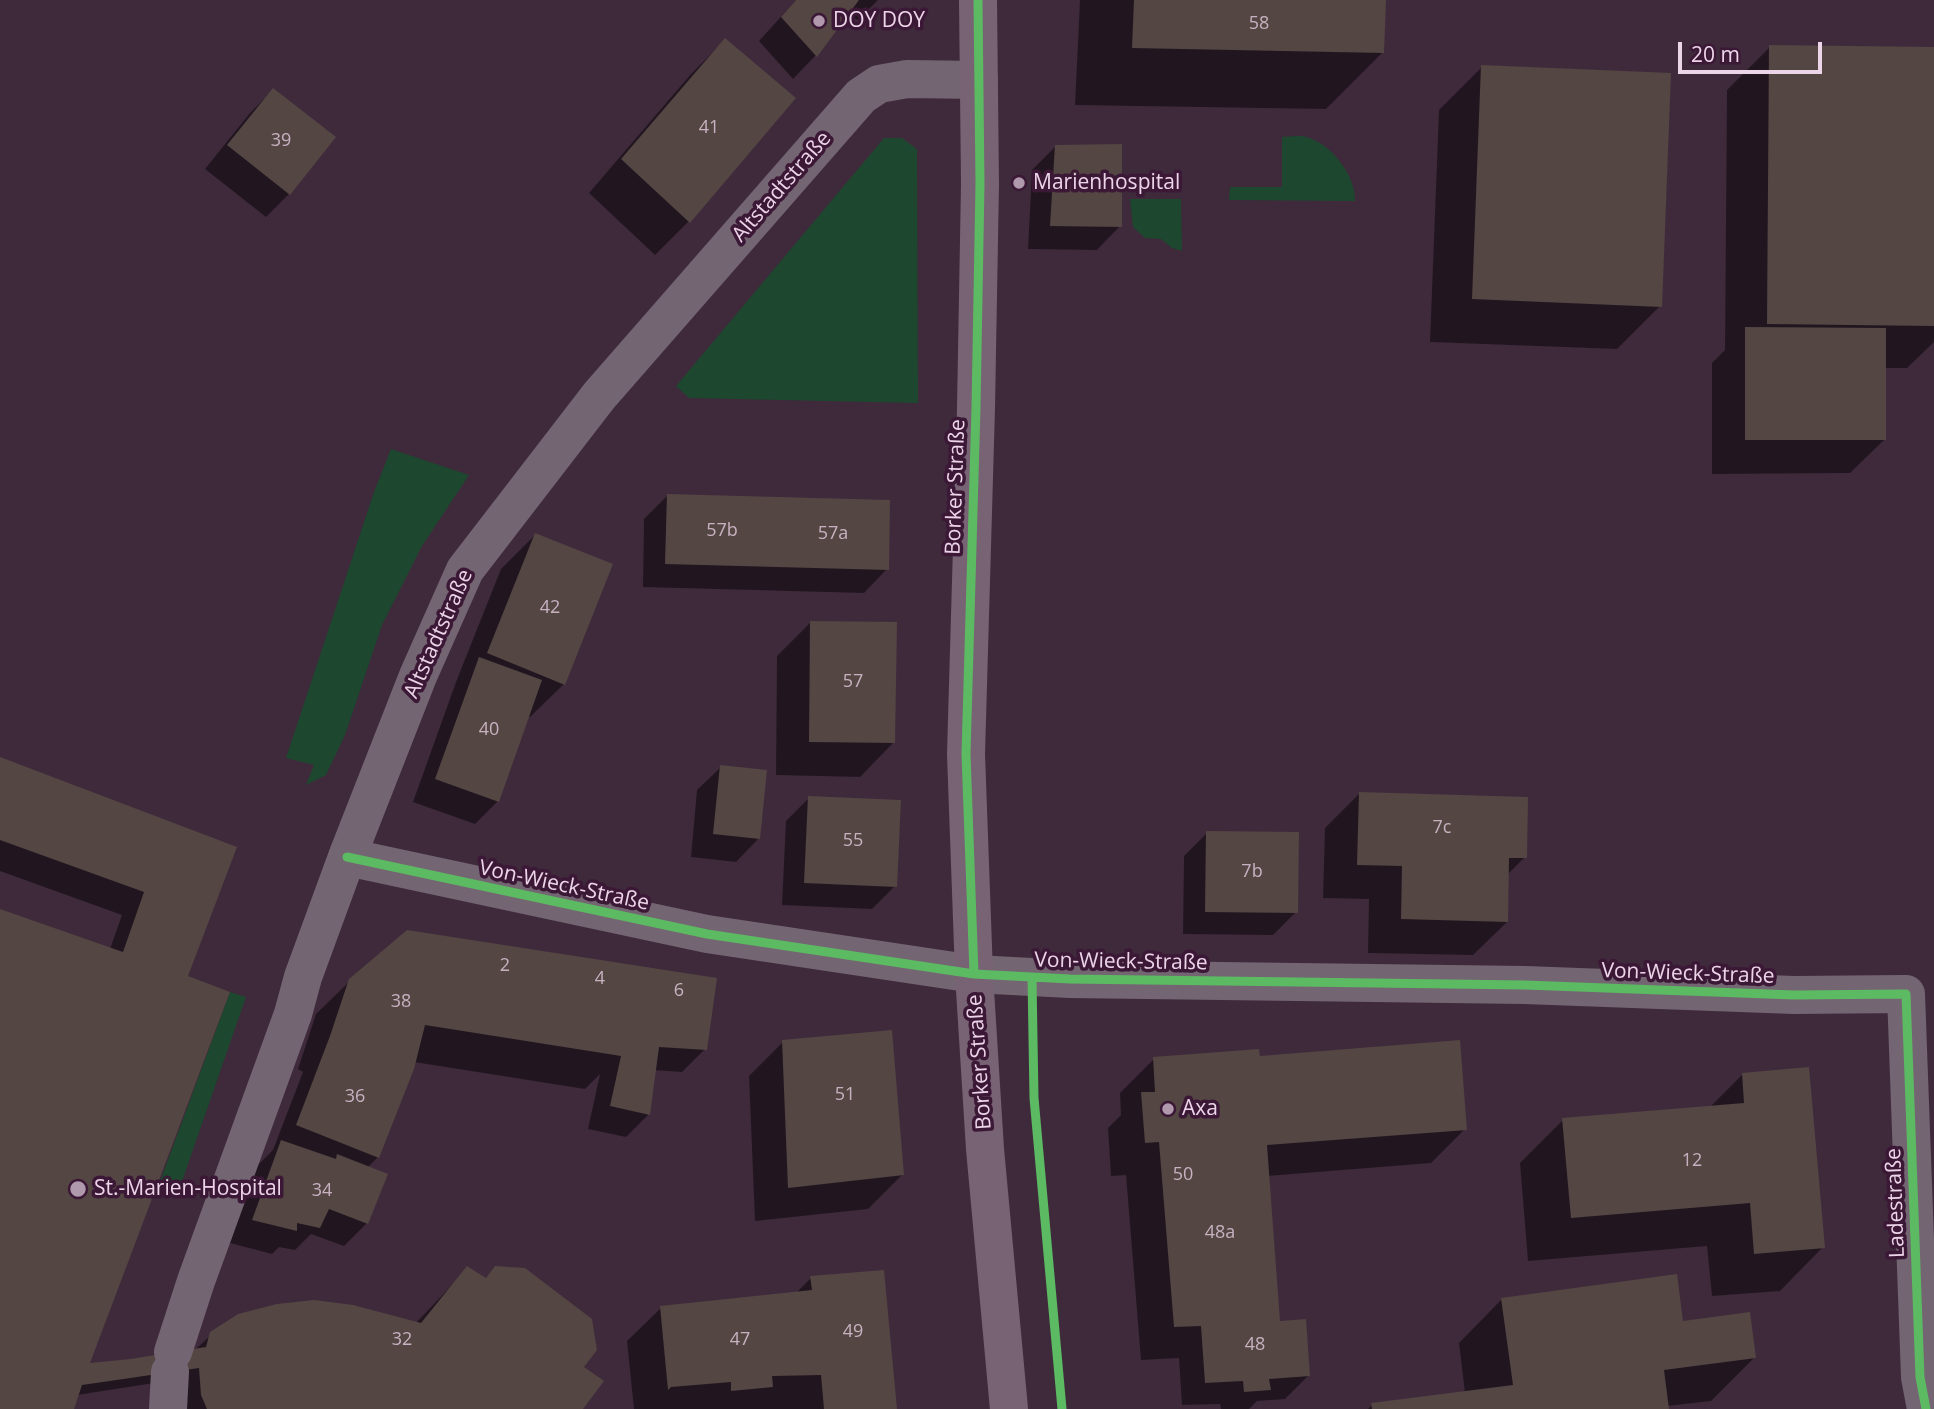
<!DOCTYPE html>
<meta charset="utf-8">
<style>
body{margin:0}
#map{position:relative;width:1934px;height:1409px;overflow:hidden;background:#3f2a3c;font-family:"Open Sans",sans-serif}
canvas{display:block}
.scale{position:absolute;left:1678px;top:42px;width:144px;height:32px;box-sizing:border-box;border:4px solid #edd5e9;border-top:0;padding-left:9px;font-size:21px;line-height:24px;white-space:nowrap;color:#edd5e9;-webkit-text-stroke:5px #3c1837;paint-order:stroke}
</style>
<div id="map">
<canvas width="1934" height="1409"></canvas>
<div class="scale">20 m</div>
</div>
<script>
const ctx = document.querySelector('canvas').getContext('2d');
ctx.lineJoin = 'round';
function paint(path, color) { ctx.fillStyle = color; ctx.fill(path, 'evenodd'); }
function stroke(path, color, width, dash) { ctx.strokeStyle = color; ctx.lineWidth = width; ctx.lineCap = dash ? 'butt' : 'round'; ctx.setLineDash(dash || []); ctx.stroke(path); }
function drawText(font, color, halo, rows, align = 'center') {
  ctx.font = font + ' "Open Sans",sans-serif'; ctx.lineWidth = 7; ctx.setLineDash([]); ctx.textBaseline = 'middle'; ctx.strokeStyle = halo; ctx.fillStyle = color; for (const [text, x, y, turn = 0] of rows) {
    ctx.save(); ctx.translate(x, y); ctx.rotate((+turn || 0) * Math.PI / 180); ctx.textAlign = isNaN(turn) ? turn : align; if (halo) ctx.strokeText(text, 0, 0); ctx.fillText(text, 0, 0); ctx.restore();
  }
}
paint(new Path2D(`
 M 1282,137 C 1289,137 1299,135 1306,137 C 1331,143 1356,176 1355,201 L 1229,200 L 1230,187 L 1282,187 Z
 M 884,138 L 902,138 L 917,149 L 918,403 L 689,398 L 676,386 Z
 M 1130,199 L 1181,199 L 1182,251 L 1172,248 L 1161,239 L 1145,238 L 1133,227 Z
 M 391,449 L 469,475 L 422,546 L 382,625 L 345,735 L 326,775 L 306,785 L 314,765 L 286,758 L 374,492 Z
 M 230,992 L 246,997 L 178,1193 L 158,1187 Z`), '#1d472e');
paint(new Path2D(`
 M 796,0 L 878,0 L 858,20 L 845,16 L 815,56 L 793,79 L 759,41 Z
 M 1080,0 L 1385,0 L 1383,52 L 1326,109 L 1075,105 Z
 M 725,40 L 794,98 L 688,222 L 655,255 L 589,193 L 691,74 Z
 M 1770,47 L 1934,49 L 1934,342 L 1907,368 L 1884,368 L 1884,440 L 1850,473 L 1712,474 L 1712,363 L 1725,350 L 1727,90 Z
 M 1482,67 L 1660,306 L 1617,349 L 1430,342 L 1439,110 Z
 M 273,90 L 289,194 L 266,217 L 205,169 L 250,113 Z
 M 1056,146 L 1120,226 L 1097,250 L 1028,249 L 1032,170 Z
 M 667,496 L 887,569 L 864,593 L 643,587 L 644,519 Z
 M 535,535 L 564,684 L 530,717 L 528,716 L 498,801 L 475,824 L 413,802 L 456,682 L 501,569 Z
 M 811,622 L 893,743 L 860,777 L 776,775 L 777,656 Z
 M 0,759 L 234,848 L 185,977 L 88,1365 L 195,1350 L 212,1334 L 415,1324 L 468,1268 L 485,1279 L 496,1268 L 582,1367 L 581,1409 L 157,1409 L 167,1381 L 77,1395 L 72,1409 L 0,1409 L 0,911 L 110,949 L 122,915 L 0,871 Z
 M 721,767 L 759,838 L 736,862 L 691,857 L 697,790 Z
 M 1359,794 L 1525,857 L 1507,875 L 1507,922 L 1473,955 L 1368,953 L 1369,899 L 1323,898 L 1325,828 Z
 M 809,798 L 895,886 L 872,909 L 782,905 L 786,821 Z
 M 1207,833 L 1296,912 L 1273,935 L 1183,934 L 1184,856 Z
 M 351,980 L 705,1049 L 682,1072 L 654,1070 L 649,1114 L 626,1137 L 588,1129 L 600,1074 L 585,1089 L 414,1062 L 378,1157 L 367,1168 L 367,1223 L 344,1246 L 311,1234 L 295,1250 L 279,1247 L 272,1254 L 230,1243 L 258,1165 L 273,1150 L 303,1072 L 298,1069 L 316,1014 Z
 M 783,1042 L 902,1175 L 868,1209 L 755,1221 L 749,1076 Z
 M 1259,1058 L 1465,1129 L 1431,1163 L 1267,1176 L 1278,1322 L 1309,1375 L 1285,1399 L 1257,1401 L 1249,1409 L 1221,1409 L 1220,1404 L 1182,1405 L 1179,1358 L 1141,1360 L 1126,1175 L 1111,1176 L 1108,1128 L 1121,1115 L 1120,1093 L 1154,1059 Z
 M 1743,1074 L 1823,1247 L 1780,1291 L 1712,1296 L 1707,1246 L 1528,1261 L 1520,1163 L 1563,1120 L 1710,1107 Z
 M 811,1278 L 895,1409 L 634,1409 L 627,1341 L 661,1308 L 795,1294 Z
 M 1502,1299 L 1681,1323 L 1755,1357 L 1711,1401 L 1667,1406 L 1667,1409 L 1368,1409 L 1372,1405 L 1465,1393 L 1459,1343 Z`), '#0007');
paint(new Path2D(`
 M 796,0 L 859,0 L 817,57 L 781,17 Z
 M 1134,0 L 1386,0 L 1384,53 L 1132,48 Z
 M 725,38 L 796,98 L 690,223 L 621,159 Z
 M 1769,45 L 1934,47 L 1934,326 L 1767,324 Z
 M 1481,65 L 1671,73 L 1662,307 L 1472,299 Z
 M 273,88 L 336,137 L 290,195 L 227,145 Z
 M 1122,144 L 1122,227 L 1050,226 L 1055,145 Z
 M 1745,327 L 1886,328 L 1886,440 L 1745,440 Z
 M 667,494 L 890,500 L 889,570 L 665,564 Z
 M 535,533 L 613,564 L 565,685 L 487,653 Z
 M 810,621 L 897,622 L 895,743 L 809,742 Z
 M 479,657 L 542,680 L 499,802 L 435,779 Z
 M 0,757 L 237,847 L 188,976 L 230,992 L 90,1363 L 130,1359 L 206,1347 L 210,1332 L 238,1314 L 277,1304 L 314,1300 L 353,1305 L 421,1323 L 467,1266 L 486,1278 L 495,1266 L 525,1268 L 592,1319 L 597,1350 L 584,1367 L 604,1381 L 583,1409 L 207,1409 L 201,1395 L 199,1368 L 82,1385 L 74,1409 L 0,1409 L 0,909 L 123,952 L 144,892 L 0,840 Z
 M 720,765 L 767,770 L 760,839 L 713,834 Z
 M 1359,792 L 1528,797 L 1527,858 L 1509,858 L 1508,922 L 1401,919 L 1402,866 L 1357,865 Z
 M 808,796 L 901,800 L 897,887 L 804,883 Z
 M 1206,831 L 1299,832 L 1298,913 L 1205,912 Z
 M 407,930 L 717,978 L 707,1050 L 659,1047 L 650,1115 L 610,1106 L 621,1056 L 425,1025 L 414,1069 L 379,1158 L 296,1125 L 330,1036 L 349,979 Z
 M 892,1030 L 904,1175 L 788,1188 L 782,1040 Z
 M 1460,1040 L 1467,1130 L 1267,1145 L 1280,1321 L 1306,1319 L 1310,1376 L 1269,1379 L 1271,1390 L 1244,1392 L 1243,1381 L 1205,1383 L 1201,1326 L 1174,1327 L 1159,1142 L 1145,1143 L 1141,1092 L 1155,1092 L 1153,1057 L 1259,1049 L 1260,1056 Z
 M 1809,1067 L 1825,1248 L 1754,1254 L 1750,1203 L 1571,1218 L 1562,1118 L 1744,1103 L 1742,1073 Z
 M 281,1140 L 336,1159 L 337,1154 L 388,1174 L 368,1224 L 329,1209 L 320,1228 L 297,1223 L 297,1231 L 252,1220 Z
 M 884,1270 L 897,1409 L 824,1409 L 821,1375 L 772,1376 L 773,1387 L 731,1391 L 731,1382 L 671,1387 L 668,1390 L 660,1306 L 812,1290 L 810,1276 Z
 M 1677,1274 L 1683,1321 L 1750,1312 L 1756,1358 L 1664,1370 L 1669,1409 L 1372,1409 L 1371,1403 L 1513,1385 L 1501,1298 Z`), '#544643');
stroke(new Path2D(`
 M 347,857 L 707,934 L 974,974 L 1070,979 L 1525,985 L 1794,995 L 1906,994 L 1920,1377 L 1926,1409
 M 173,1352 L 196,1281 L 293,1014 L 303,977 L 347,857 L 418,676 L 465,570 L 599,396 L 861,96 L 879,84 L 907,79 L 979,80
 M 168,1409 L 170,1372`), '#746572', 38);
stroke(new Path2D(`
 M 978,0 L 980,184 L 976,408 L 966,754 L 974,974 L 985,1149 L 1009,1409`), '#776373', 38);
stroke(new Path2D(`
 M 347,857 L 707,934 L 974,974 L 1070,979 L 1525,985 L 1794,995 L 1906,994 L 1920,1377 L 1926,1409
 M 974,974 L 966,754 L 976,408 L 980,184 L 978,0
 M 1032,978 L 1034,1098 L 1062,1409`), '#5cba63', 9);
for (const [x, y, r, color] of [
 [819,21,7,"#b099ac"],
 [1019,183,7,"#b099ac"],
 [1168,1109,7,"#b099ac"],
 [78,1189,9,"#b099ac"]
]) { const dot = new Path2D(); dot.arc(x, y, r, 0, 2 * Math.PI); ctx.fillStyle = color; ctx.fill(dot); stroke(dot, '#3c1837', 2.5); }
drawText('18px', '#c7b1c0', null, [
 ["58",1259,24],
 ["41",709,128],
 ["39",281,141],
 ["57b",722,531],
 ["57a",833,534],
 ["42",550,608],
 ["57",853,682],
 ["40",489,730],
 ["7c",1442,828],
 ["55",853,841],
 ["7b",1252,872],
 ["2",505,966],
 ["4",600,979],
 ["6",679,991],
 ["38",401,1002],
 ["51",845,1095],
 ["36",355,1097],
 ["12",1692,1161],
 ["50",1183,1175],
 ["34",322,1191],
 ["48a",1220,1233],
 ["49",853,1332],
 ["32",402,1340],
 ["47",740,1340],
 ["48",1255,1345]
]);
drawText('21px', '#edd5e9', '#3c1837', [
 ["DOY DOY",833,21],
 ["Marienhospital",1033,183],
 ["Axa",1182,1109],
 ["St.-Marien-Hospital",94,1189]
], 'left');
drawText('21px', '#edd5e9', '#3c1837', [
 ["Altstadtstraße",782,187,-49],
 ["Borker Straße",956,487,-88],
 ["Altstadtstraße",439,634,-66],
 ["Von-Wieck-Straße",564,886,12],
 ["Von-Wieck-Straße",1121,962,1],
 ["Von-Wieck-Straße",1688,974,2],
 ["Borker Straße",980,1062,-94],
 ["Ladestraße",1896,1203,-92]
]);
</script>
